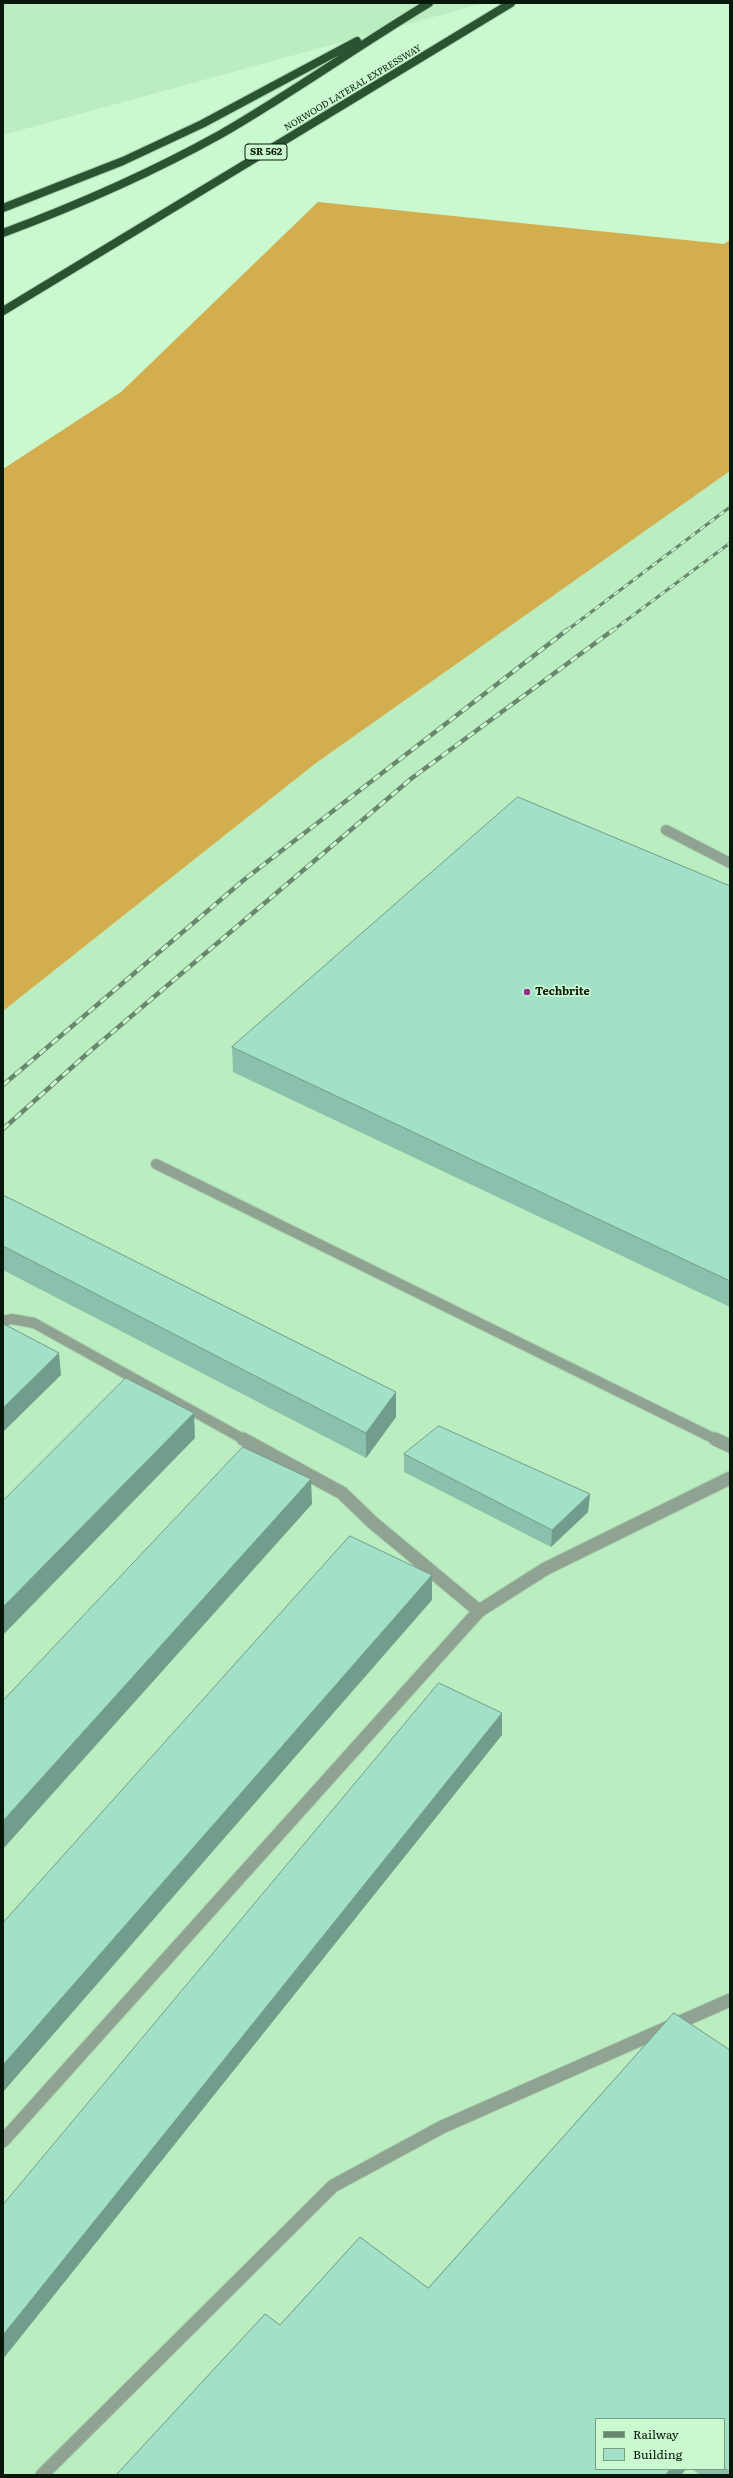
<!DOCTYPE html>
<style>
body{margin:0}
#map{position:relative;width:733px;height:2478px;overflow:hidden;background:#caf8cf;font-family:Literata,serif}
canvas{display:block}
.frame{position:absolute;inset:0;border:4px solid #07170a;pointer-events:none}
.legend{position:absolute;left:595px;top:2418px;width:130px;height:52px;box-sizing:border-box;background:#caf8cf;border:1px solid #7c9e80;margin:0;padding:5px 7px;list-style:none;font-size:12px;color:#07170a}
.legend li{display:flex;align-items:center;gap:8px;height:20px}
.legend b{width:20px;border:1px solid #7c9e80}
</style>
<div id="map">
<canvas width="733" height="2478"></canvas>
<div class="frame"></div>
<ul class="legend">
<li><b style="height:5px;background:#68876c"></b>Railway</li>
<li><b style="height:11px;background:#a2e0c8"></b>Building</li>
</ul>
</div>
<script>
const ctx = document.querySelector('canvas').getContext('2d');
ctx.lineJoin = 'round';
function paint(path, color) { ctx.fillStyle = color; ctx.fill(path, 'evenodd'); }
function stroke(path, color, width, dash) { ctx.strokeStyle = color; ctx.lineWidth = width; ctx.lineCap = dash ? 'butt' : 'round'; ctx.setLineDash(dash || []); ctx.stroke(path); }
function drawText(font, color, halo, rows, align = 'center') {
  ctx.font = font + ' Literata,serif'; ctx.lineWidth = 3.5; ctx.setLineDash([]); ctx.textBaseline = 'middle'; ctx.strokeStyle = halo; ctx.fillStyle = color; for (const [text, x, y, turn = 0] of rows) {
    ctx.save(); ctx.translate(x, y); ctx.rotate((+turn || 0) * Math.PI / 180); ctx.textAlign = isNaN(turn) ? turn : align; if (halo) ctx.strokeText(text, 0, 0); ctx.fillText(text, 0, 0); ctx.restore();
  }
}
paint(new Path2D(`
 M 3,3 L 484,3 L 3,135 Z
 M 730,471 L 730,2475 L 3,2475 L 3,1011 L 316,763 ZM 596,2419 L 724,2419 L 724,2469 L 596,2469 Z`), '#baeec0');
paint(new Path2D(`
 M 318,202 L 724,244 L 730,240 L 730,471 L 316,763 L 3,1011 L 3,469 L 121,392 Z`), '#d2ae4e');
const serviceFar1 = new Path2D(`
 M 666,830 L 730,863
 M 156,1164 L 717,1440
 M 3,1321 L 12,1319 L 34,1323 L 245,1440`);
const service = new Path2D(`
 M 243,1439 L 342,1493 L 372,1522 L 479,1611
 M 715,1439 L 730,1446
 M 3,2141 L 479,1611 L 545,1569 L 730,1478
 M 42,2475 L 333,2186 L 442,2127 L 730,2000`);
const motorway = new Path2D(`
 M 3,208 L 123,161 L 202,124 L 357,41
 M 3,233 C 78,205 151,173 221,134 C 292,93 359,45 429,3
 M 3,311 L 511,3`);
stroke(serviceFar1, '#abd4af', 12);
stroke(service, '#abd4af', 15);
stroke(motorway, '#abd4af', 10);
stroke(serviceFar1, '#90a392', 10);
stroke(service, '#90a392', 13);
stroke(motorway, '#2a5332', 8);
const railFar1 = new Path2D(`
 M 566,631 L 730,507
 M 612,631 L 730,543`);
const rail = new Path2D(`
 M 3,1085 L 245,879 L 567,630
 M 3,1129 L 89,1052 L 412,778 L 613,630`);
stroke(railFar1, '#68876c', 3);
stroke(rail, '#68876c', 4.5);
stroke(railFar1, '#caf8cf', 2, [6]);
stroke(rail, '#caf8cf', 3, [8]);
paint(new Path2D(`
 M 730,886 L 730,1307 L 233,1072 L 232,1047 Z
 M 3,1195 L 396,1417 L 366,1458 L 3,1270 Z
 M 404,1454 L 590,1494 L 588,1512 L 551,1547 L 404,1472 Z
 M 674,2013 L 730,2050 L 730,2475 L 700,2475 L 692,2469 L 724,2469 L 724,2419 L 596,2419 L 596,2469 L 686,2469 L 681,2475 L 116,2475 L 265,2314 L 280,2325 L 360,2237 L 428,2288 Z`), '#8bc1ac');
paint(new Path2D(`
 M 59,1353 L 61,1375 L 3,1432 L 3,1408 Z
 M 396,1392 L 396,1417 L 366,1458 L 366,1433 Z
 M 194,1413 L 195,1438 L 3,1635 L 3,1607 Z
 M 311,1479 L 312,1504 L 3,1849 L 3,1821 Z
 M 590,1494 L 588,1512 L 551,1547 L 552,1530 Z
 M 432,1575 L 432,1600 L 3,2092 L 3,2065 Z
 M 502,1713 L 502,1735 L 3,2359 L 3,2335 Z
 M 670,2469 L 686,2469 L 681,2475 L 666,2475 Z`), '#719d8c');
const building = new Path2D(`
 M 518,797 L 730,886 L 730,1281 L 232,1047 Z
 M 3,1195 L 396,1392 L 366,1433 L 3,1246 Z
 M 4,1324 L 59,1353 L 3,1408 L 3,1325 Z
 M 126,1378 L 194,1413 L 3,1607 L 3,1501 Z
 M 439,1426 L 590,1494 L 552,1530 L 404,1454 Z
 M 243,1447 L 311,1479 L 3,1821 L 3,1701 Z
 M 350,1536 L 432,1575 L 3,2065 L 3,1923 Z
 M 439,1683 L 502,1713 L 3,2335 L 3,2205 Z
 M 674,2013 L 730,2050 L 730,2472 L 724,2468 L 724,2419 L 596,2419 L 596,2469 L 670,2469 L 666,2475 L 116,2475 L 265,2314 L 280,2325 L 360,2237 L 428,2288 Z`);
paint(building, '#a2e0c8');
stroke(building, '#719d8c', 1);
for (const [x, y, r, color] of [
 [527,992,4,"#932c91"]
]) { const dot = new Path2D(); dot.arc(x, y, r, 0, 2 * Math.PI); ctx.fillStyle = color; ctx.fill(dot); stroke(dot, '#caf8cf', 1.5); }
drawText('9px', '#07170a', '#caf8cf', [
 ["NORWOOD LATERAL EXPRESSWAY",353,88,-31]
]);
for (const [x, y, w] of [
 [266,152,42]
]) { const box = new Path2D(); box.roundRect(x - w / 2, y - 8, w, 16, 3); ctx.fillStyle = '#caf8cf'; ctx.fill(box); stroke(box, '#07170a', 1); }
drawText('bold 10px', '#07170a', null, [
 ["SR 562",266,152]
]);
drawText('bold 11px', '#07170a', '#caf8cf', [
 ["Techbrite",535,992]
], 'left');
</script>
